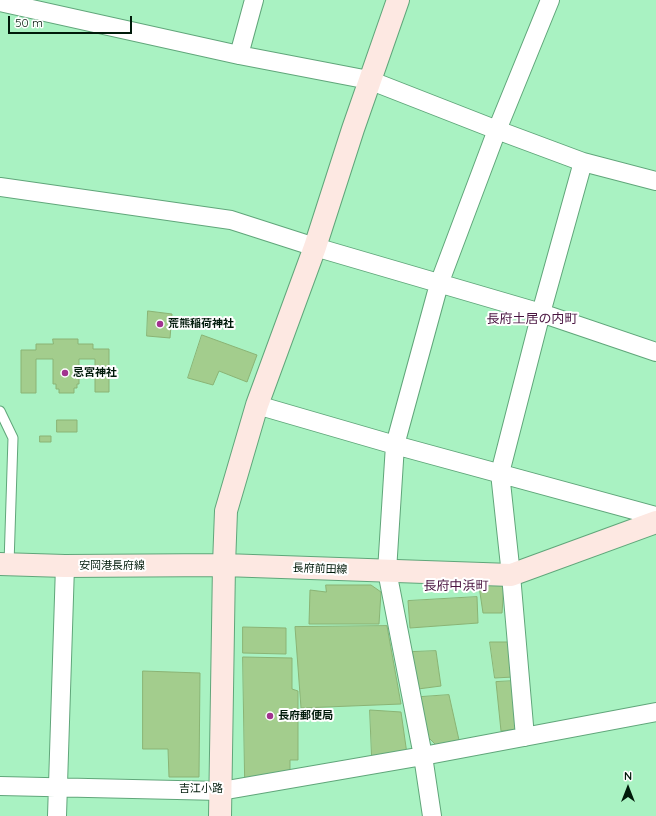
<!DOCTYPE html>
<meta charset="utf-8">
<style>
body{margin:0}
#map{position:relative;width:656px;height:816px;overflow:hidden;background:#a9f2c2;font-family:Quicksand,sans-serif}
canvas{display:block}
.north{position:absolute;left:608px;top:768px;width:40px;height:40px;-webkit-text-stroke:3px #fff;paint-order:stroke;rotate:0deg;font-size:11px;font-weight:700;line-height:16px;text-align:center;color:#001a0a}
.north::after{content:'';display:block;margin:auto;width:14px;height:18px;background:#001a0a;clip-path:polygon(50% 0,100% 100%,50% 72%,0 100%)}
.scale{position:absolute;left:8px;top:16px;width:124px;height:18px;box-sizing:border-box;border:2px solid #001a0a;border-top:0;padding-left:5px;font-size:12px;line-height:14px;white-space:nowrap;color:#001a0a;-webkit-text-stroke:3px #fff;paint-order:stroke}
</style>
<div id="map">
<canvas width="656" height="816"></canvas>
<div class="north">N</div>
<div class="scale">50 m</div>
</div>
<script>
const ctx = document.querySelector('canvas').getContext('2d');
ctx.lineJoin = 'round';
function paint(path, color) { ctx.fillStyle = color; ctx.fill(path, 'evenodd'); }
function stroke(path, color, width, dash) { ctx.strokeStyle = color; ctx.lineWidth = width; ctx.lineCap = dash ? 'butt' : 'round'; ctx.setLineDash(dash || []); ctx.stroke(path); }
function drawText(font, color, halo, rows, align = 'center') {
  ctx.font = font + ' Quicksand,"Noto Sans JP",sans-serif'; ctx.lineWidth = 4; ctx.setLineDash([]); ctx.textBaseline = 'middle'; ctx.strokeStyle = halo; ctx.fillStyle = color; for (const [text, x, y, turn = 0] of rows) {
    ctx.save(); ctx.translate(x, y); ctx.rotate((+turn || 0) * Math.PI / 180); ctx.textAlign = isNaN(turn) ? turn : align; if (halo) ctx.strokeText(text, 0, 0); ctx.fillText(text, 0, 0); ctx.restore();
  }
}
const building = new Path2D(`
 M 148,311 L 172,314 L 170,338 L 147,336 Z
 M 202,335 L 257,355 L 247,382 L 219,371 L 213,385 L 188,378 Z
 M 53,339 L 78,339 L 78,344 L 93,344 L 93,349 L 109,349 L 109,392 L 95,392 L 95,359 L 79,359 L 79,384 L 77,384 L 77,388 L 74,388 L 74,393 L 59,393 L 59,389 L 56,389 L 56,384 L 53,384 L 53,359 L 36,359 L 36,393 L 21,393 L 21,350 L 36,350 L 36,344 L 53,344 Z
 M 57,420 L 77,420 L 77,432 L 57,432 Z
 M 40,436 L 51,436 L 51,442 L 40,442 Z
 M 504,584 L 502,613 L 483,613 L 479,586 Z
 M 326,585 L 371,585 L 381,592 L 379,624 L 309,624 L 310,590 L 326,592 Z
 M 477,597 L 478,623 L 410,628 L 408,601 Z
 M 387,626 L 401,704 L 301,708 L 295,627 Z
 M 243,627 L 286,628 L 286,654 L 243,653 Z
 M 490,642 L 510,642 L 513,677 L 495,678 Z
 M 436,651 L 441,686 L 418,689 L 412,652 Z
 M 243,657 L 292,658 L 292,689 L 298,691 L 298,760 L 290,760 L 290,772 L 245,778 Z
 M 143,671 L 200,673 L 199,777 L 169,777 L 168,749 L 143,749 Z
 M 515,681 L 517,729 L 501,731 L 496,682 Z
 M 449,695 L 459,740 L 436,745 L 426,735 L 421,697 Z
 M 370,710 L 401,712 L 407,754 L 372,757 Z`);
paint(building, '#a3cd8d');
stroke(building, '#8ab374', 1);
const lane = new Path2D(`
 M 0,411 L 13,438 L 9,564`);
const street = new Path2D(`
 M 0,2 L 239,55 L 369,80 L 497,130 L 583,162 L 656,181
 M 239,55 L 254,0
 M 0,187 L 231,220 L 315,247 L 541,313 L 656,352
 M 257,405 L 395,445 L 656,516
 M 525,737 L 511,575 L 500,473 L 541,313 L 583,162
 M 0,786 L 221,791 L 423,756 L 656,712
 M 57,816 L 65,566
 M 432,816 L 423,756 L 387,571 L 395,445 L 439,284 L 497,130 L 550,0`);
const secondary = new Path2D(`
 M 0,564 L 65,566 L 224,565 L 511,575 L 656,522
 M 220,816 L 224,565 L 226,511 L 257,405 L 315,247 L 353,129 L 398,0`);
stroke(lane, '#60a67a', 11);
stroke(street, '#60a67a', 20);
stroke(secondary, '#60a67a', 24);
stroke(lane, '#fff', 9);
stroke(street, '#fff', 18);
stroke(secondary, '#fde8e2', 22);
for (const [x, y, r, color] of [
 [160,324,4,"#a1328f"],
 [65,373,4,"#a1328f"],
 [270,716,4,"#a1328f"]
]) { const dot = new Path2D(); dot.arc(x, y, r, 0, 2 * Math.PI); ctx.fillStyle = color; ctx.fill(dot); stroke(dot, '#fff', 1.5); }
drawText('bold 11px', '#001a0a', '#fff', [
 ["荒熊稲荷神社",168,324],
 ["忌宮神社",73,373],
 ["長府郵便局",278,716]
], 'left');
drawText('11px', '#001a0a', '#fff', [
 ["安岡港長府線",112,566],
 ["長府前田線",320,569,2],
 ["吉江小路",201,789]
]);
drawText('13px', '#491440', '#fff', [
 ["長府土居の内町",532,319],
 ["長府中浜町",456,586]
]);
</script>
